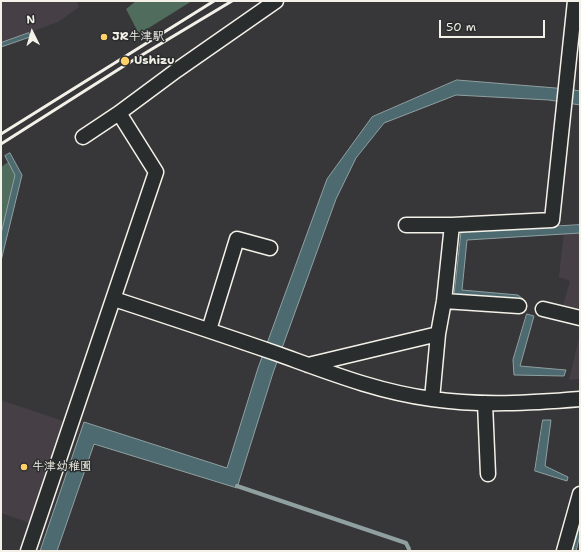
<!DOCTYPE html>
<meta charset="utf-8">
<style>
body{margin:0}
#map{position:relative;width:581px;height:552px;overflow:hidden;background:#373639;font-family:"Shantell Sans",sans-serif}
canvas{display:block}
.frame{position:absolute;inset:0;border:2px solid #f4f1e8;pointer-events:none}
.north{position:absolute;left:12px;top:12px;width:40px;height:40px;-webkit-text-stroke:3px #2a2d2e;paint-order:stroke;rotate:355deg;font-size:11px;font-weight:700;line-height:16px;text-align:center;color:#f4f1e8}
.north::after{content:'';display:block;margin:auto;width:14px;height:18px;background:#f4f1e8;clip-path:polygon(50% 0,100% 100%,50% 72%,0 100%)}
.scale{position:absolute;left:439px;top:20px;width:106px;height:18px;box-sizing:border-box;border:2px solid #f4f1e8;border-top:0;padding-left:5px;font-size:12px;line-height:14px;white-space:nowrap;color:#f4f1e8;-webkit-text-stroke:3px #2a2d2e;paint-order:stroke}
</style>
<div id="map">
<canvas width="581" height="552"></canvas>
<div class="frame"></div>
<div class="north">N</div>
<div class="scale">50 m</div>
</div>
<script>
const ctx = document.querySelector('canvas').getContext('2d');
ctx.lineJoin = 'round';
function paint(path, color) { ctx.fillStyle = color; ctx.fill(path, 'evenodd'); }
function stroke(path, color, width, dash) { ctx.strokeStyle = color; ctx.lineWidth = width; ctx.lineCap = dash ? 'butt' : 'round'; ctx.setLineDash(dash || []); ctx.stroke(path); }
function drawText(font, color, halo, rows, align = 'center') {
  ctx.font = font + ' "Shantell Sans","Klee One",sans-serif'; ctx.lineWidth = 3; ctx.setLineDash([]); ctx.textBaseline = 'middle'; ctx.strokeStyle = halo; ctx.fillStyle = color; for (const [text, x, y, turn = 0] of rows) {
    ctx.save(); ctx.translate(x, y); ctx.rotate((+turn || 0) * Math.PI / 180); ctx.textAlign = isNaN(turn) ? turn : align; if (halo) ctx.strokeText(text, 0, 0); ctx.fillText(text, 0, 0); ctx.restore();
  }
}
paint(new Path2D(`
 M 1,1 L 77,1 L 79,7 L 58,22 L 1,43 Z
 M 580,229 L 580,316 L 561,312 L 570,281 L 559,277 L 564,232 Z
 M 580,334 L 580,379 L 569,380 Z
 M 1,400 L 63,421 L 30,523 L 1,513 Z`), '#464046');
paint(new Path2D(`
 M 136,1 L 192,1 L 139,34 L 126,9 Z
 M 11,160 L 19,174 L 1,243 L 1,167 Z`), '#506c5c');
const water = new Path2D(`
 M 29,33 L 30,37 L 1,47 L 1,43 Z
 M 457,80 L 568,89 L 580,91 L 580,105 L 549,100 L 456,95 L 384,123 L 356,158 L 336,199 L 273,373 L 237,488 L 94,444 L 57,551 L 40,551 L 84,422 L 227,468 L 258,368 L 327,179 L 372,117 Z
 M 10,153 L 22,175 L 1,261 L 1,234 L 15,175 L 5,156 Z
 M 580,225 L 580,233 L 467,240 L 462,290 L 518,295 L 523,299 L 518,303 L 454,295 L 461,232 Z
 M 527,314 L 534,316 L 520,366 L 566,370 L 564,376 L 514,375 L 513,360 Z
 M 543,420 L 551,420 L 545,466 L 568,477 L 567,481 L 535,471 Z
 M 580,515 L 580,535 L 576,551 L 570,551 Z`);
paint(water, '#4d6a70');
stroke(water, '#90a0a0', 1);
stroke(new Path2D(`
 M 237,486 L 406,543 L 409,549`), '#90a0a0', 4);
const minor = new Path2D(`
 M 83,137 L 119,113 L 177,70 L 276,1
 M 406,225 L 452,225
 M 114,299 C 169,317 223,335 278,354 C 328,372 378,392 432,399 C 480,406 531,403 580,399
 M 444,301 L 519,306
 M 543,309 L 580,318
 M 209,330 L 237,239 L 270,248
 M 308,365 L 438,334
 M 432,399 L 438,334 L 444,301 L 452,225 L 552,220 L 575,1
 M 485,403 L 488,474
 M 28,551 L 156,172 L 119,113
 M 564,551 L 580,494`);
stroke(minor, '#f4f1e8', 17);
stroke(minor, '#2a2d2e', 14);
stroke(new Path2D(`
 M 1,134 L 214,1
 M 1,144 L 127,64 L 232,1`), '#f4f1e8', 3);
for (const [x, y, r, color] of [
 [104,37,4,"#ffd166"],
 [125,61,5,"#ffd166"],
 [24,467,4,"#ffd166"]
]) { const dot = new Path2D(); dot.arc(x, y, r, 0, 2 * Math.PI); ctx.fillStyle = color; ctx.fill(dot); stroke(dot, '#2a2d2e', 1.5); }
drawText('bold 12px', '#f4f1e8', '#2a2d2e', [
 ["JR牛津駅",112,37],
 ["Ushizu",134,61],
 ["牛津幼稚園",32,467]
], 'left');
</script>
